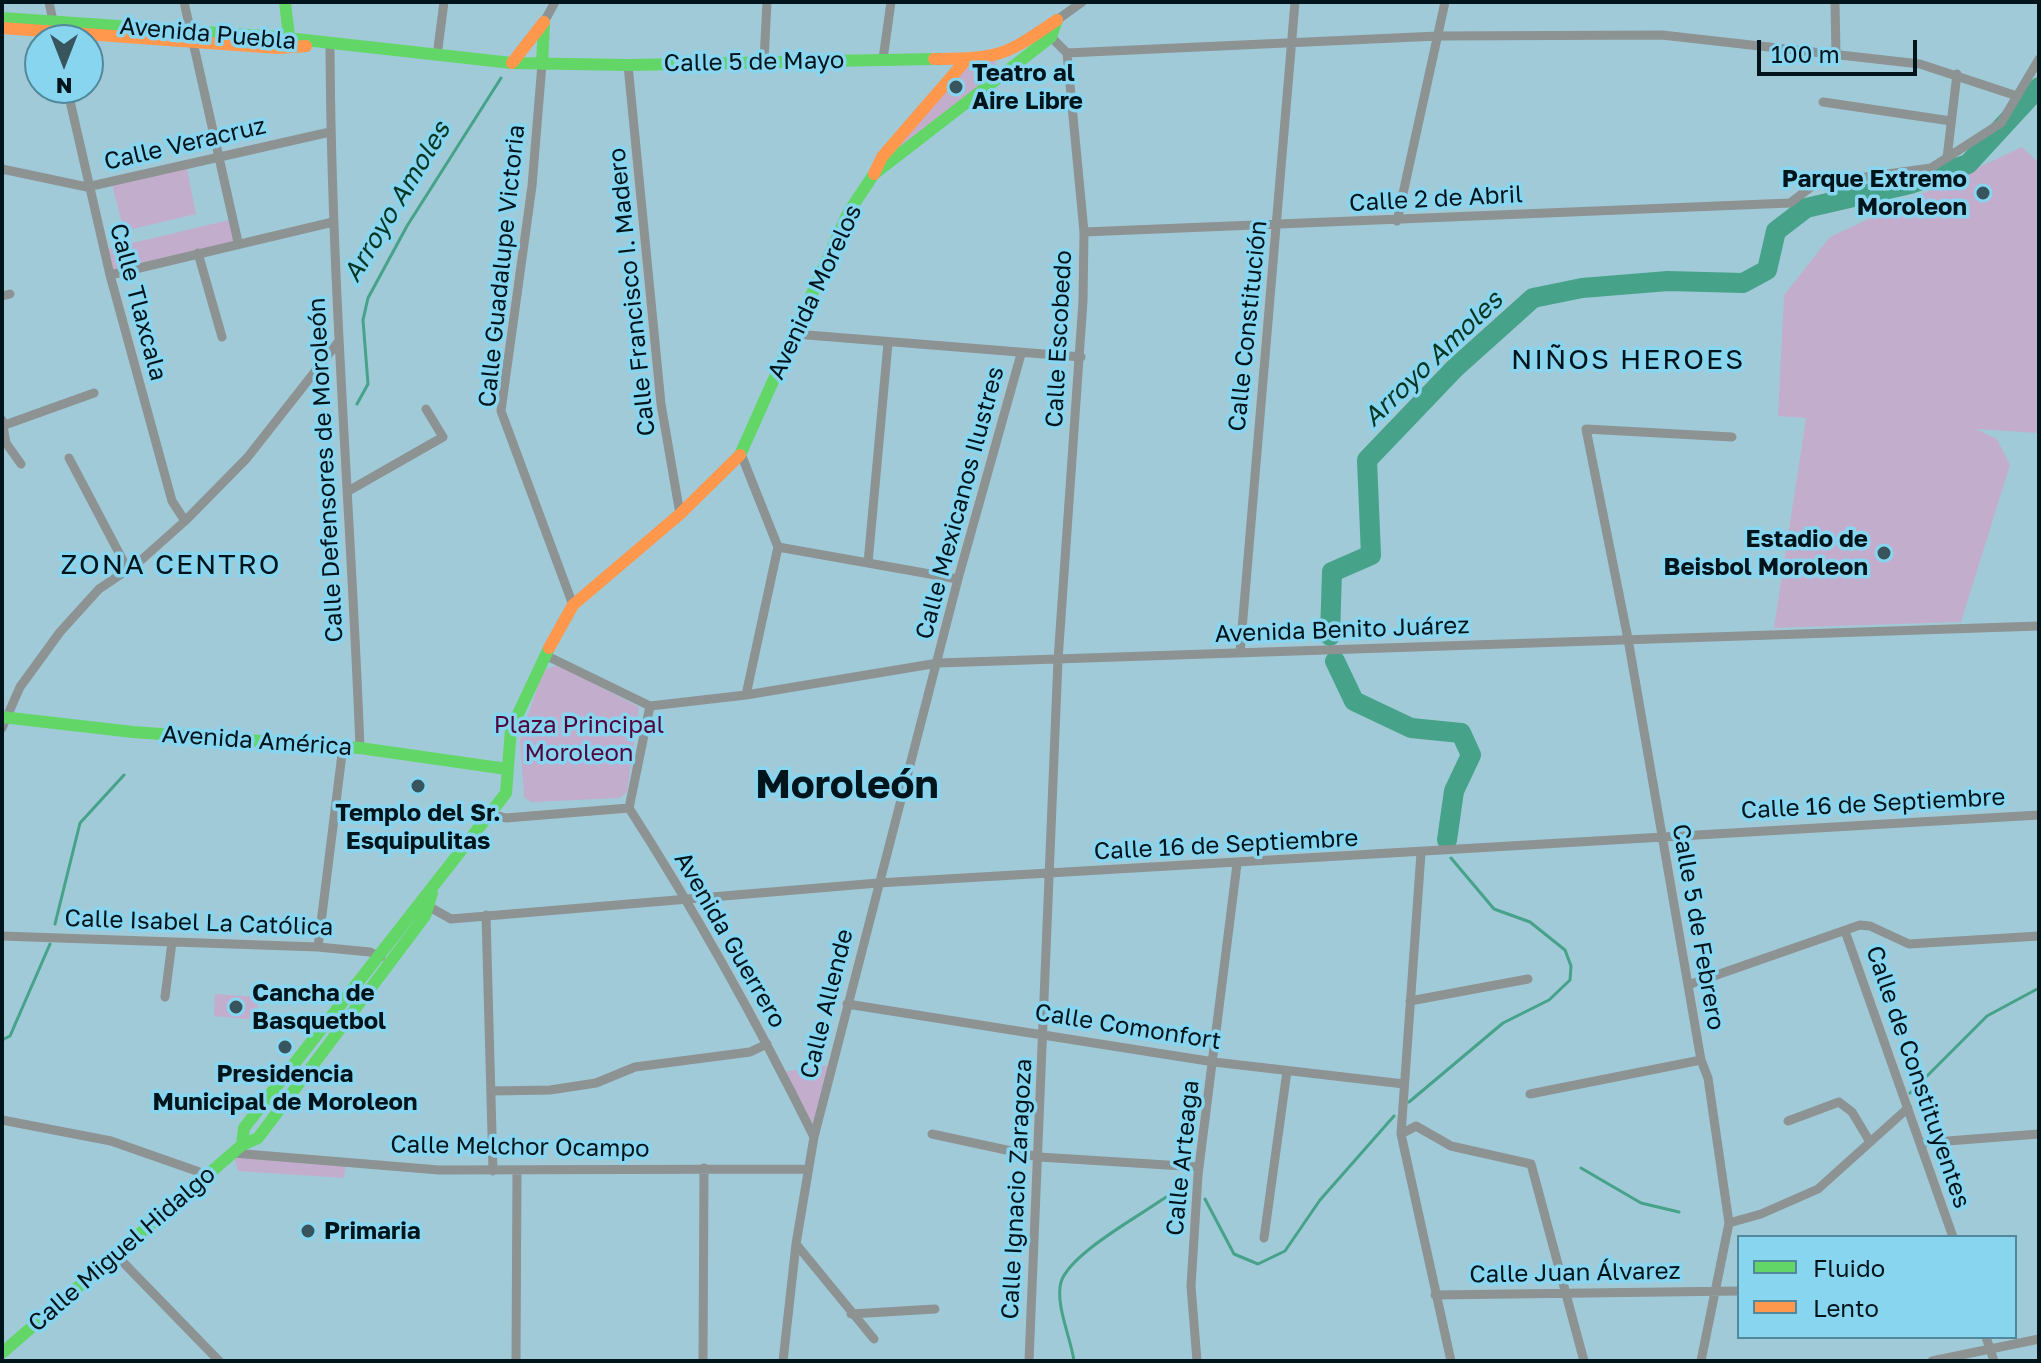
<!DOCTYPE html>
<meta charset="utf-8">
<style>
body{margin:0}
#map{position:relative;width:2041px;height:1363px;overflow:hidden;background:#a0cad8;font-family:"Golos Text",sans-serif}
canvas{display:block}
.frame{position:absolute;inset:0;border:4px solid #00141b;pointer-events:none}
.legend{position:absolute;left:1737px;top:1235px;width:280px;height:104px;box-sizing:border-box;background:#88d5f0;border:2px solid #52889b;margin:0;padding:10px 14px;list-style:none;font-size:24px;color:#00141b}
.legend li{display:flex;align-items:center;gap:16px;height:40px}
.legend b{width:40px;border:2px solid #52889b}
.north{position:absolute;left:24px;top:24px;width:80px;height:80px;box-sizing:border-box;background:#88d5f0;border:2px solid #52889b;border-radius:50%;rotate:180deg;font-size:22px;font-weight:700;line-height:32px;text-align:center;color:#00141b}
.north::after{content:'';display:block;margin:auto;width:28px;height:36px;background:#38545d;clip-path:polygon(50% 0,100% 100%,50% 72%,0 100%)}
.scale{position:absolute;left:1757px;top:40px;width:160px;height:36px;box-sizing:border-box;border:4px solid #00141b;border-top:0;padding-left:10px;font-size:24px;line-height:28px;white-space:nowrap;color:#00141b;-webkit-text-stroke:6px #88d5f0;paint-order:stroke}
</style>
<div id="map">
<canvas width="2041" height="1363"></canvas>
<div class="frame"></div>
<ul class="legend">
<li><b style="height:10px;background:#63d668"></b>Fluido</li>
<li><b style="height:10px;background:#ff974d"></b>Lento</li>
</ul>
<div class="north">N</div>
<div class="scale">100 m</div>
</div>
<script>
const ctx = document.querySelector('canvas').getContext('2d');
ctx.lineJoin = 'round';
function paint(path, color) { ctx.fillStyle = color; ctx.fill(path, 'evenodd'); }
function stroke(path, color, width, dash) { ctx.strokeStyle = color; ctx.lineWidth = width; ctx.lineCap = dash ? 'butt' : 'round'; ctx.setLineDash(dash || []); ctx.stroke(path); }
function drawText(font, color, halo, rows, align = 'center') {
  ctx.font = font + ' "Golos Text",sans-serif'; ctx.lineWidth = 7; ctx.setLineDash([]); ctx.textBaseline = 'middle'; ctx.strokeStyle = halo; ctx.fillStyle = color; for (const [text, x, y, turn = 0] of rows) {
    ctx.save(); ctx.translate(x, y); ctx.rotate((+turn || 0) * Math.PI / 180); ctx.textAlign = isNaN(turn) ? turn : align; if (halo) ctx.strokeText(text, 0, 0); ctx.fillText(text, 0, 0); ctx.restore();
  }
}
paint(new Path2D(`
 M 985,59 L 995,61 L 998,73 L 885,158 L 966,69 Z
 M 2022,147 L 2039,163 L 2039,433 L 1976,429 L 1997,439 L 2010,465 L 1961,622 L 1774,628 L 1806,418 L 1778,416 L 1784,295 L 1830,237 Z
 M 186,164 L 196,214 L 124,231 L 111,181 Z
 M 233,219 L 238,242 L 110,275 L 103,250 Z
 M 558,665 L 639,707 L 627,792 L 620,798 L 531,802 L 524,797 L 520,740 L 543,670 Z
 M 215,994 L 258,997 L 256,1020 L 214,1016 Z
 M 831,1065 L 814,1137 L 782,1072 Z
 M 233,1153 L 346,1162 L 344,1178 L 238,1171 Z`), '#c2aecc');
stroke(new Path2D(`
 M 357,404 L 368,384 L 363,320 L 368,298 L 407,226 L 501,78
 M 55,924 L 80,823 L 124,775
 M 2,1040 L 10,1036 L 50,944
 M 1910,1093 L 1987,1016 L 2039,988
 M 1409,1102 L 1503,1023 L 1549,1000 L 1570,980 L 1571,966 L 1565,950 L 1530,922 L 1494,909 L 1451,858
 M 1581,1168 L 1641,1203 L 1679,1212
 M 1205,1199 L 1234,1254 L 1258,1264 L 1285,1251 L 1320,1200 L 1394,1116
 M 1074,1361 C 1071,1338 1055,1305 1061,1282 C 1070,1254 1136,1218 1160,1201 L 1174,1192 L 1187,1190`), '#46a288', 3);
stroke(new Path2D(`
 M 1330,636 L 1332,572 L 1371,555 L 1367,460 L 1455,368 L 1533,298 L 1582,288 L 1668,281 L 1743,283 L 1767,270 L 1776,231 L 1806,208 L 1910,184 L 1968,164 L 2039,87
 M 1335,661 L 1354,701 L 1411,728 L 1461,733 L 1471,755 L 1454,791 L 1447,840`), '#46a288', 20);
stroke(new Path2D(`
 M 49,2 L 57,40
 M 184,2 L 238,242
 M 1835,2 L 1836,56
 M 1057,20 L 1082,2
 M 544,22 L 555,2
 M 330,45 C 331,280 351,514 360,748
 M 1067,53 L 1438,36 L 1662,35 L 1920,64 L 2017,96
 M 437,56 L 444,2
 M 883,59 L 891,2
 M 764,60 L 767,2
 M 542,64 L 532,186 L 501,411 L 573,605
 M 628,65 L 661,404 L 680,514
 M 67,88 L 110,275 L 172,501 L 185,521
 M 1823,102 L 1951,121
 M 1947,158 L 1957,74
 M 2,169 L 87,187 L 330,132
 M 1397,221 L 1445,2
 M 1084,232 L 1790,203 L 1815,184 L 1931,168 L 2001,123 L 2039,59
 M 198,253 L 222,337
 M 110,275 L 333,222
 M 2,296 L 10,294
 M 795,334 L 1081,357
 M 2,420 L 6,443 L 21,464
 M 2,426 L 94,393
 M 741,454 L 778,547 L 746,695
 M 69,458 L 128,570
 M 350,490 L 443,437 L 426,409
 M 778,547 L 958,579
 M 868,563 L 888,343
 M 1240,653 L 1295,2
 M 545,655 L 650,706
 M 650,706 L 746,695 L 938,663 L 2039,626
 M 2,728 L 20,687 L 60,632 L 99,589 L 139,562 L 185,521 L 247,458 L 339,341
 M 629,808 C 697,914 758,1024 814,1137
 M 629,808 L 650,706
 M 491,814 L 506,818 L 629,808
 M 1421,853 L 1401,1134 L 1451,1361
 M 426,905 L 451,919 L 878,883 L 2039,815
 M 486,915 L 493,1171
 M 1845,931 L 1953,1237
 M 2,936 L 318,947 L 370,952 L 381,957
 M 318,947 L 343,746
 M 1688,985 L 1860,925 L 1870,926 L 1909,944 L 2039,936
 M 165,997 L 172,942
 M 1410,1001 L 1528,979
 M 847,1004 L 1214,1062 L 1404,1084
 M 492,1091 L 550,1090 L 596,1083 L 635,1067 L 750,1052 L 767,1044
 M 1530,1094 L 1701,1060
 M 2,1120 L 111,1141 L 208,1175
 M 1788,1121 L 1839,1102 L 1852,1112 L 1870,1142
 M 932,1134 L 1039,1157 L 1199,1167
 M 1401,1134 L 1416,1126 L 1451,1146 L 1531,1164 L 1584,1361
 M 1921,1143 L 2039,1134
 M 233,1153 L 439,1170 L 807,1169
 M 1729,1223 L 1761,1214 L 1818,1189 L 1908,1108
 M 1264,1238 L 1287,1071
 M 796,1244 L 874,1339
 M 115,1254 L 219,1361
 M 1435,1295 L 1739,1291
 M 851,1314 L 935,1309
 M 1986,1337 L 1994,1361
 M 516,1361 L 517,1170
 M 703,1361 L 704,1168
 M 783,1361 L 796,1244 L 814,1137 L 958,579 L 1021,354
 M 1029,1361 L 1058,660 L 1083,301 L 1084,232 L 1067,53 L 1048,34
 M 1197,1361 L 1191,1286 L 1198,1175 L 1237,864
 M 1701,1361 L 1729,1223 L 1708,1078 L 1701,1060 L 1628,639 L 1586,429 L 1732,437
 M 1932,1361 L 2039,1339`), '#8d9292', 9);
stroke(new Path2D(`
 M 285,2 L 290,45
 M 2,18 L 278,37 L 512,63 L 628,65 L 934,59
 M 542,64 L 544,24
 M 740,455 L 848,213 L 874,174 L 1051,37 L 1057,20
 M 2,717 L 133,732 L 360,748 L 507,769
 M 242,1145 L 244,1128 L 506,793 L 511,729 L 549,648
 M 2,1353 L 242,1145 L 258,1138 L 425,916 L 432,893`), '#63d668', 12);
stroke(new Path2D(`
 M 2,28 L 278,48 L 306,46
 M 934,59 C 1000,58 1003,57 1057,20
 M 512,63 L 544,22
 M 874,174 L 882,157 L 966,60
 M 549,648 L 573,605 L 680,514 L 740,455`), '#ff974d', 12);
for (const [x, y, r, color] of [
 [956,87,8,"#38545d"],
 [1983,193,8,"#38545d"],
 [1884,553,8,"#38545d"],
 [418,786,8,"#38545d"],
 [236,1007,8,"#38545d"],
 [285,1047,8,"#38545d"],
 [308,1231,8,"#38545d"]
]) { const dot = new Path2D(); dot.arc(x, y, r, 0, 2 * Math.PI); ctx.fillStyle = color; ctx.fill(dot); stroke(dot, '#88d5f0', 3); }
drawText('24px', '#00141b', '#88d5f0', [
 ["Avenida Puebla",208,34,5],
 ["Calle 5 de Mayo",754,62,-1],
 ["Calle Veracruz",185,144,-13],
 ["Calle 2 de Abril",1436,199,-3],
 ["Calle Guadalupe Victoria",502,266,-84],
 ["Calle Francisco I. Madero",632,292,-96],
 ["Avenida Morelos",815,292,-65],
 ["Calle Tlaxcala",138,302,75],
 ["Calle Constitución",1248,326,-84],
 ["Calle Escobedo",1059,339,-87],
 ["Calle Defensores de Moroleón",326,470,-93],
 ["Calle Mexicanos Ilustres",960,503,-75],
 ["Avenida Benito Juárez",1342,630,-2],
 ["Avenida América",257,741,4],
 ["Calle 16 de Septiembre",1873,804,-3],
 ["Calle 16 de Septiembre",1226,845,-3],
 ["Calle Isabel La Católica",199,923,2],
 ["Calle 5 de Febrero",1698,927,80],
 ["Avenida Guerrero",730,940,60],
 ["Calle Allende",827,1004,-76],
 ["Calle Comonfort",1128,1027,9],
 ["Calle de Constituyentes",1918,1077,71],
 ["Calle Melchor Ocampo",520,1147,1],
 ["Calle Arteaga",1183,1158,-84],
 ["Calle Ignacio Zaragoza",1017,1189,-87],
 ["Calle Miguel Hidalgo",122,1249,-41],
 ["Calle Juan Álvarez",1575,1273,-1]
]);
drawText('bold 24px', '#00141b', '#88d5f0', [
 ["Teatro al",972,73],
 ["Aire Libre",972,101],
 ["Parque Extremo",1967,179,"right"],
 ["Moroleon",1967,207,"right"],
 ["Estadio de",1868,539,"right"],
 ["Beisbol Moroleon",1868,567,"right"],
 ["Templo del Sr.",418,813,"center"],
 ["Esquipulitas",418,841,"center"],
 ["Cancha de",252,993],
 ["Basquetbol",252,1021],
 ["Presidencia",285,1074,"center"],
 ["Municipal de Moroleon",285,1102,"center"],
 ["Primaria",324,1231]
], 'left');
drawText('24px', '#50063d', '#88d5f0', [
 ["Plaza Principal",579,725],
 ["Moroleon",579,753]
]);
drawText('italic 26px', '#073624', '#88d5f0', [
 ["Arroyo Amoles",397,202,-59],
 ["Arroyo Amoles",1433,359,-44]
]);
ctx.letterSpacing = '2px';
drawText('28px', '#00141b', '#88d5f0', [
 ["NIÑOS HEROES",1628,360],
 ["ZONA CENTRO",171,565]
]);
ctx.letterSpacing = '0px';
drawText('bold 40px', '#00141b', '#88d5f0', [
 ["Moroleón",847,785]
]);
</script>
